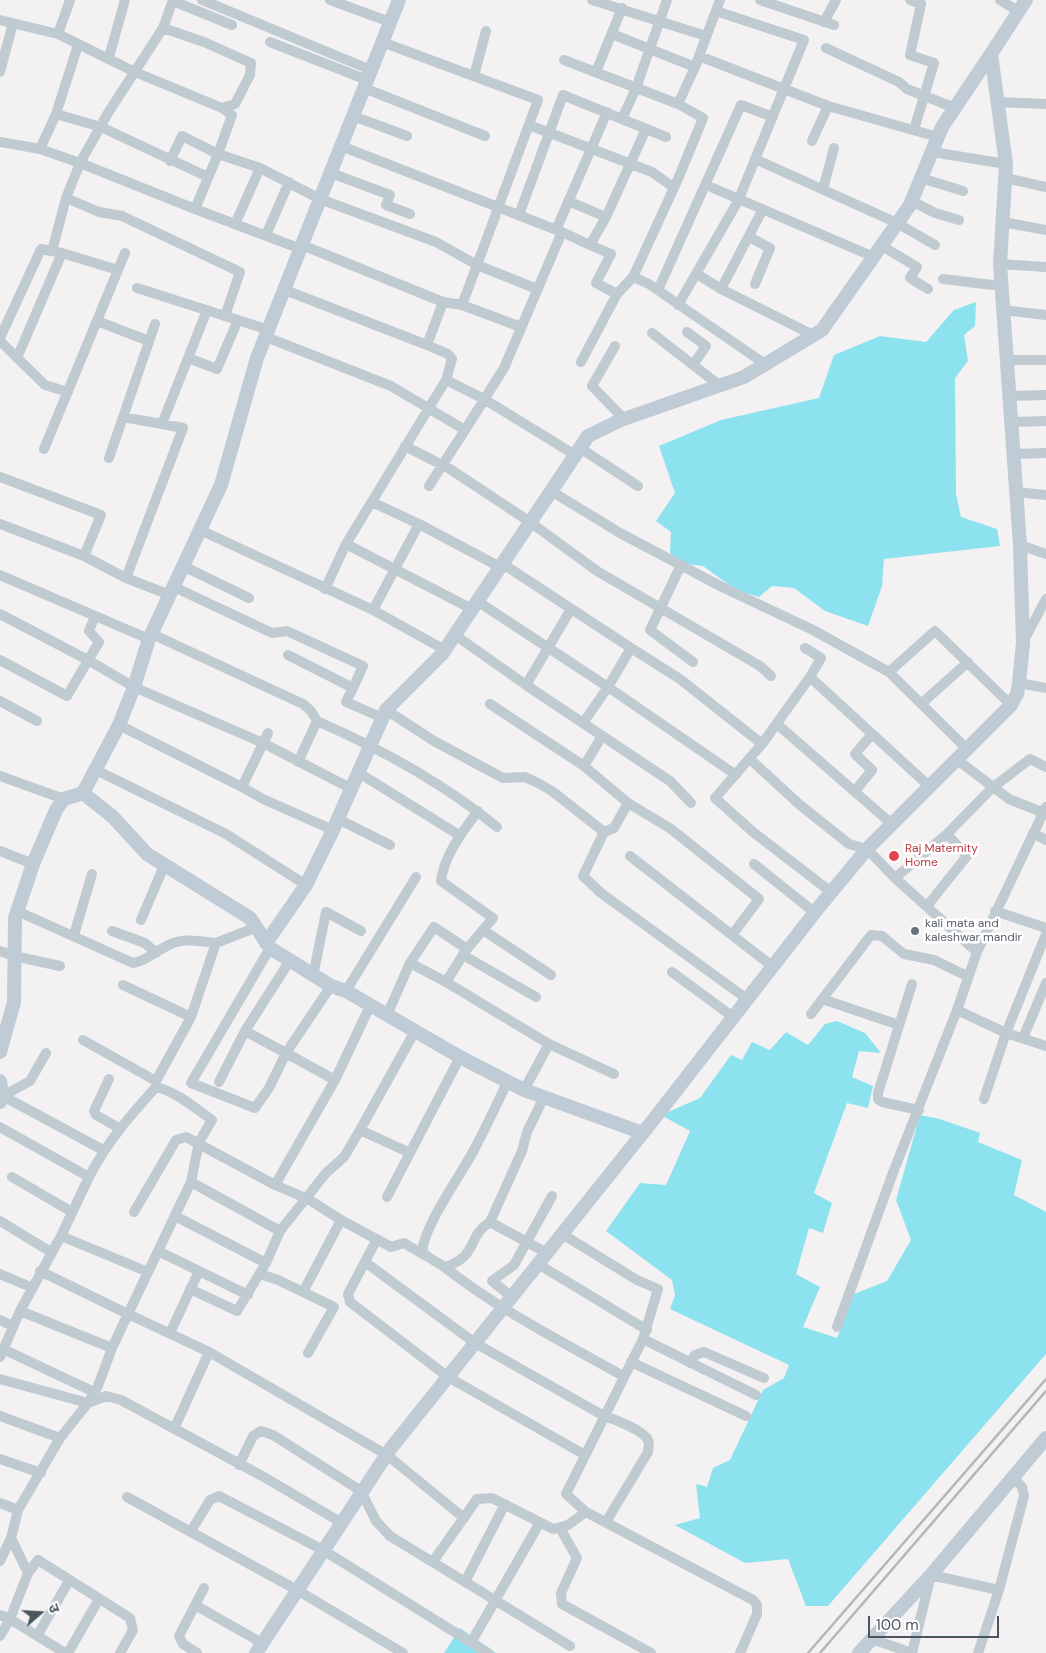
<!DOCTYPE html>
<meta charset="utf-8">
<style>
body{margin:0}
#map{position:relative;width:1046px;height:1653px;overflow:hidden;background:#f4f1f2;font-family:"DM Sans","Noto Sans Devanagari",sans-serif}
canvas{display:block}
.north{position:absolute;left:15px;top:1588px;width:50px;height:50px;-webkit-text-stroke:4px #fff;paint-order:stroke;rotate:71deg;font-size:14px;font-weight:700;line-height:20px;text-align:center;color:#495660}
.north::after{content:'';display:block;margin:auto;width:18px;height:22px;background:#495660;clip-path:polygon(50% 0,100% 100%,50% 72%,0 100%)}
.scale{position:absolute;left:868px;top:1616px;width:131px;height:22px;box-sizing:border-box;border:2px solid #495660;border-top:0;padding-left:6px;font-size:15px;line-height:18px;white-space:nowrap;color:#495660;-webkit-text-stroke:4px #fff;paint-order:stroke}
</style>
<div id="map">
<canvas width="1046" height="1653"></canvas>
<div class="north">उ</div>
<div class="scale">100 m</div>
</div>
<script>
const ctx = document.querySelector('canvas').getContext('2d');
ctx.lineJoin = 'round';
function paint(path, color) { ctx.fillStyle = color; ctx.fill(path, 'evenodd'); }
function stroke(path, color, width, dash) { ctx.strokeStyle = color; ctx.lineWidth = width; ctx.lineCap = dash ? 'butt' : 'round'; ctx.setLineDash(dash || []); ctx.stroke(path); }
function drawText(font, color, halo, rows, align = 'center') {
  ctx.font = font + ' "DM Sans",sans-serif'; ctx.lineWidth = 5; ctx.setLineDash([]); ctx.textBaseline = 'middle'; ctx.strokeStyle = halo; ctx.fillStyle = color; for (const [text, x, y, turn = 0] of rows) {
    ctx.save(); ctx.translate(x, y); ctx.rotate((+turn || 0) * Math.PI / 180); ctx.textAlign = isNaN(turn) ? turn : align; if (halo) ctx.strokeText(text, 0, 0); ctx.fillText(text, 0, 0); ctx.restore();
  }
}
paint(new Path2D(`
 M 976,302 L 975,326 L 964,335 L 968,361 L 955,378 L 956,494 L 961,517 L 997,529 L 1000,546 L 884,559 L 882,586 L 868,626 L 825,611 L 794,588 L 772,586 L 759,597 L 736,590 L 703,566 L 684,564 L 670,553 L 671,532 L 656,521 L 675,493 L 659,446 L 721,420 L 819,398 L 834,355 L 880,336 L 926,342 L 954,310 Z
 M 837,1021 L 865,1033 L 881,1053 L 859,1051 L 852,1077 L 873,1086 L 868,1108 L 847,1103 L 814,1193 L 832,1203 L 823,1233 L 809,1228 L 796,1274 L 820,1287 L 803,1327 L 837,1338 L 854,1294 L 887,1281 L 911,1240 L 896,1200 L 920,1115 L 940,1119 L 980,1133 L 978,1142 L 1022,1160 L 1014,1195 L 1046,1212 L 1046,1354 L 828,1606 L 806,1606 L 788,1559 L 745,1563 L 675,1525 L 700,1518 L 696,1484 L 707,1487 L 713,1468 L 730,1460 L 763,1390 L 784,1378 L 789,1365 L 670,1309 L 675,1295 L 672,1280 L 606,1231 L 640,1183 L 666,1185 L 690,1131 L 661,1115 L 700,1098 L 731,1055 L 742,1060 L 752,1042 L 770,1050 L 786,1032 L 808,1045 L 825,1024 Z
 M 460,1628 L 496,1653 L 444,1653 Z`), '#8de2ef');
stroke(new Path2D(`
 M 202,0 L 371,70
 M 330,0 L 390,22
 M 592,0 L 706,36
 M 760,0 L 834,25
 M 910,0 L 921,4 L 910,55 L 934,63 L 916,123
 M 1000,0 L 1018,11
 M 173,1 L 232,25
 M 0,20 L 58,34 L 135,72 L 222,108
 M 824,22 L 836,0
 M 163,28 L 204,42 L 251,63 L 250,75 L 235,104 L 222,108 L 232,115 L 218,154 L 260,168
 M 58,34 L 70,0
 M 612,34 L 695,67
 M 270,42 L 367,80
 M 382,42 L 538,100 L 477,265 L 537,289
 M 826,48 L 899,82 L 907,89 L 955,108
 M 699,56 L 828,106 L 812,141
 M 109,57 L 125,0
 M 564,60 L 678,104 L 703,118 L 678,179 L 633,277 L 617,294 L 596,283 L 611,254 L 590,245 L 606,217 L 646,129
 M 0,72 L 13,23
 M 596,72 L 622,8
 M 474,76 L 486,31
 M 364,88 L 485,136
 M 998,102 L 1046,104
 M 678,104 L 695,67 L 720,0
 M 828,106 L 938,137
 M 56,114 L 101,127 L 208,177
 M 353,116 L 407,136
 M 622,119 L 636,88 L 667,0
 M 529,125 L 652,172 L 673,187
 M 0,142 L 40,149
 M 932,152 L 1006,164
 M 755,159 L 897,223 L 935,245
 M 170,161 L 182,136 L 218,154 L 195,209 L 80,163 L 108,113 L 163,28 L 173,0
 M 331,173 L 390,195 L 386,205 L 410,214
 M 921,178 L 963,191
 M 1006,178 L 1046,187
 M 713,188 L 874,257
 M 823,189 L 834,148
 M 66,198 L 99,212 L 122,216 L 240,272 L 225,316
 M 568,201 L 606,217
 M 912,201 L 935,213 L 959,220
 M 195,209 L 301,249
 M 519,215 L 563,95 L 666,137
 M 1003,222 L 1046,230
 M 235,224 L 260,168 L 320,199 L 436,242 L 477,265 L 462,305
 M 556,230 L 607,112
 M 562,232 L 590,245
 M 266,235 L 289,182
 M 749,237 L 770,248 L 755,284
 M 882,246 L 917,267 L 910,278 L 928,289
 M 52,251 L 66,198 L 80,163 L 40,149 L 56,114 L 78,45
 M 62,253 L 118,270
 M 1000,264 L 1046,267
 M 697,274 L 721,289 L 813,335
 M 633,277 L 649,284 L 765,364
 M 943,279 L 1001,286
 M 137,288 L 269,330
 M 721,289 L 763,209
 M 285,290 L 427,345 L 443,302 L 302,245
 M 658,290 L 741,105 L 773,117
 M 443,302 L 462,305 L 521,327
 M 678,305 L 738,201 L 804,40 L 716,11
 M 1003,310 L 1046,315
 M 97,321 L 149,341
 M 687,332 L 706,346 L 693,365
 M 652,333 L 719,385
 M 266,337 L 391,386 L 465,430 L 504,368 L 562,232 L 341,146
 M 0,338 L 41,249 L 62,253 L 17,358
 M 0,341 L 45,385 L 68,392
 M 615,346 L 592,386 L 624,419
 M 188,358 L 217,369 L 238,320
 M 1006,360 L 1046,360
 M 581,362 L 617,294
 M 446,380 L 484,399 L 575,455
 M 1009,396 L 1046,395
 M 123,417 L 162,424
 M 1012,422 L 1046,421
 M 405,446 L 450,469 L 530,522 L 597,571 L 760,666 L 771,676
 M 580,448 L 638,486
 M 44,449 L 125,253
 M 1013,454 L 1046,453
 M 109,458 L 155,324
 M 0,477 L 101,515 L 84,556
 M 429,486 L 465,430
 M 551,491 L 620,533 L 722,587 L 811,629 L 889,672 L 967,749
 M 1016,492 L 1046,495
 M 372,502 L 419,524
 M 0,524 L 84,556 L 126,578
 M 200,530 L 373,610 L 445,650
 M 346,544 L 472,609
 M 1020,545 L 1046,554
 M 503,564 L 631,648 L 608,687 L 736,775
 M 681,565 L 650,630 L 693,662
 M 183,566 L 249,598
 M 0,575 L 149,639
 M 174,587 L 272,633 L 287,631 L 363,666 L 353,688
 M 325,589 L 346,544 L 446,380 L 452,359 L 448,354 L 427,345
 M 170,595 L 126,578 L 183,428 L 162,424 L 207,310
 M 477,601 L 608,687 L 583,723
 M 571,609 L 526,685 L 670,781 L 691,803
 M 373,610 L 419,524 L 500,567
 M 0,614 L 88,660 L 134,687 L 263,743 L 352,789
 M 152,634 L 303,704 L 311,711 L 317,721
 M 455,635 L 526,685
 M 1023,642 L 1046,599
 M 631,648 L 680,679 L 762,744 L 810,677
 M 805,648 L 821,658 L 810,677 L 929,786
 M 288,655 L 353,688 L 346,702 L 383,718
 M 0,660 L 67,696 L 99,642 L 89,631 L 95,616
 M 889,672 L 935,631 L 1011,705
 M 1019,683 L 1046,688
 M 0,701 L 37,721
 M 490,704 L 584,766 L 602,736
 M 921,704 L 968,662
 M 386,710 L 434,741 L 503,778 L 525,777 L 538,783 L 552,791 L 604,832
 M 777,724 L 893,825
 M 119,725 L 242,787
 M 268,733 L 242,787 L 263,799 L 333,830
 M 762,744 L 715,798 L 753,832 L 831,892
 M 956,759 L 1009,799 L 1044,813
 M 751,760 L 800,805 L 849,844 L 867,849 L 895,878 L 977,952
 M 298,762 L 317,721 C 381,749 442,782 497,827
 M 584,766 L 628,803 L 671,829 L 759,899 L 732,935
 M 96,770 L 226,834 L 306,885
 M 359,773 L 459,835
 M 0,776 L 64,799
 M 855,791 L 872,770 L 855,754 L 872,734
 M 628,803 L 614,828 L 604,832 L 583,876 L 601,893 L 747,999
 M 338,819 L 390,845
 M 1033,833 L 1046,840
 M 0,851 L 33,864
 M 630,856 L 772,966
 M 754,864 L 814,912
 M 895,878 L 947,834 L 992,788 L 1030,759 L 1046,767
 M 927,906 L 967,856 L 947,834
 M 17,911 L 133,963 C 146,961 153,953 165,947 C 181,937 198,941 216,943
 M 995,911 L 1046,928
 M 141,920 L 164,866
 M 483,930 L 551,975
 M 112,931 L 145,943 L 156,953
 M 74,935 L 92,874
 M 466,949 L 463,955 L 536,997
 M 0,951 L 14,956 L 60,966
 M 463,955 L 446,982 L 549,1044 L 614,1074
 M 410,963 L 446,982
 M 672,972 L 733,1017
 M 313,976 L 326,912 L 361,931
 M 912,984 L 878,1093 L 878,1099 L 882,1102 L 919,1110
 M 123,985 L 191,1017
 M 331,986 L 286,1053 L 335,1080
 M 346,991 L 416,877
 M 822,999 L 899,1025
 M 957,1010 L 1006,1033 L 1046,1046
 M 811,1014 L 871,935 L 882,936 L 904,954 L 934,960 L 967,976
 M 387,1015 L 410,963 L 434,927 L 467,949 L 493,918 L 441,881 C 444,855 463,831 478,811
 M 245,1031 L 286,1053 L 269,1088 L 255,1108 L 191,1083 L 270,948
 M 1023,1038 L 1046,983
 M 83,1040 L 156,1081
 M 109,1079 L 94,1111 L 96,1115 L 119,1128
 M 508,1081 C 497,1103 487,1126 475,1148 C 461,1175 426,1222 422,1251 C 429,1260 439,1262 447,1269 C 501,1311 563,1342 623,1376
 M 219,1082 L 245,1031 L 289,962
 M 156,1087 L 156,1081 L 191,1017 L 216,943 L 257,927
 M 524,1090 L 549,1044
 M 3,1096 L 103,1150
 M 3,1096 L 30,1081 L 46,1053
 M 984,1099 L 1006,1033 L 1046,934
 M 0,1127 L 89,1177 L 61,1236 L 20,1311 L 0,1357
 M 408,1152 L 360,1130 L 415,1031
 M 12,1177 L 72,1212
 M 89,1177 C 107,1142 130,1116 156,1087 C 177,1092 195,1108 212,1120 L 199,1142 L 191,1182 L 280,1231
 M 387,1197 L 460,1057
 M 134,1212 L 176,1140 L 186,1137 L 275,1185
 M 175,1216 L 266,1263
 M 341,1220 L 391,1247 L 404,1243 L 426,1256
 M 0,1221 L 51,1252
 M 490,1222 L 522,1151 L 527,1132 L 544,1097
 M 562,1234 L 637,1280 L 658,1289 L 643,1339 L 566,1494 L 586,1512 L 753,1600 L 757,1605 L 757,1614 L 740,1653
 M 61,1236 L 148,1272
 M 377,1239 L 348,1294 L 350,1302 L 448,1377 L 585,1455
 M 158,1251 L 199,1271 L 170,1333
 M 365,1262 L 475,1343 L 604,1416 C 614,1419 643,1430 648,1440 C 650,1444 648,1448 648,1452 L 606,1522
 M 538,1264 L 647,1330
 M 446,1267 C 479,1255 467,1236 490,1222 L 547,1253
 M 40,1271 L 128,1314 L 112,1348
 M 199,1271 L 248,1295
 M 0,1274 L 33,1288
 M 260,1274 L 278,1280 L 303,1292
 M 190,1289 L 237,1311 L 266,1263 L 280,1231 L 326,1173 L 344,1157 L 360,1130
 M 512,1297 L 492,1281 L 514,1265 L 552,1196
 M 0,1320 L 13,1326
 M 837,1327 L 894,1170 L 957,1010 L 977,952 L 1046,807
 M 643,1339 L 756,1395
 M 3,1349 L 94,1392
 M 209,1352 L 387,1455 L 464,1518
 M 308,1353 L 334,1307 L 303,1292 L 341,1220 L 308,1199 L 275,1185 L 335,1080 L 370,1006
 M 631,1362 L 746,1416
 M 690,1363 L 695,1355 L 704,1352 L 764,1378
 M 0,1379 L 88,1403 L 98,1386 L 112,1348 L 20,1311
 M 0,1416 L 60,1438
 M 174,1429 L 209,1352 L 128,1314 L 191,1182
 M 0,1459 L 41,1473
 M 239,1465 L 253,1436 L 261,1431 L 273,1435 L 361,1491 L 376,1521 L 390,1536 L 570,1646
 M 127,1497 L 297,1590 L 403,1653
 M 0,1503 L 18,1510
 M 560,1528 L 577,1558 L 561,1593 L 562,1604 L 651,1653
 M 191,1531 L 210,1500 L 219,1496 L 323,1550 L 488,1653
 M 434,1560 L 477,1499 L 492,1498 L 553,1529 L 568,1525 L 586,1512
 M 0,1561 L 11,1538
 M 28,1573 L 38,1560 L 130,1618 L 133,1630 L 120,1653
 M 465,1582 L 505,1504
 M 195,1605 L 262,1643
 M 0,1615 L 10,1619 L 0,1636
 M 37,1636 L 69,1581
 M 872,1639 L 912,1653
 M 472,1641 L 539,1524
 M 65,1653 L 10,1619 L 28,1573 L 11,1538 L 18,1510 L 60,1438 L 88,1403 L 106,1396 L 121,1400 L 264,1477 L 342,1523
 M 68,1653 L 99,1599
 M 197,1653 L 183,1644 L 179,1636 L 204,1588
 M 912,1653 L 931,1575 L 999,1590
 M 978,1653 L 999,1590 L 1024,1496 L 1022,1487 L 1012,1476`), '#bfcad1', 10);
stroke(new Path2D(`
 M 83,793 L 113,817 L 147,854 L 250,918 L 270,948 L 331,986 L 346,991 L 460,1057 L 524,1090 L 643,1133
 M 266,943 L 306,885 L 333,830 L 386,710 L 442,654 L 588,436 L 621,420 L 744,377 L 822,330 L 910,205 L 942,127 L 991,54
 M 0,1052 L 14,1002 L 15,918 L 33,864 L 56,810 L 64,799 L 83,793 L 119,725 L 134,687 L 149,639 L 221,485 L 257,358 L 399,0
 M 0,1081 L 3,1096 L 0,1102
 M 256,1653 L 391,1448 L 654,1119 L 819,907 L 867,849 L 1011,705 L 1017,694 L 1019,683 L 1023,643 L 1020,545 L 1000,264 L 1006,164 L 991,54 L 1026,0
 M 859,1653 L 931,1575 L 1046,1438`), '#bfcbd5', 14);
stroke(new Path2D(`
 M 808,1653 L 1046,1379
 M 820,1653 L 1046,1391`), '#b3b7bc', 2.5);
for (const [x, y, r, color] of [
 [894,856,6,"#e0444e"],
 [915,931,5,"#6b7280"]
]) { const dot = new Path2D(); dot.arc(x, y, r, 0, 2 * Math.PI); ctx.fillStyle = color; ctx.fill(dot); stroke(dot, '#fff', 2); }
drawText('12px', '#be3a42', '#fff', [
 ["Raj Maternity",905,849],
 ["Home",905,863]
], 'left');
drawText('12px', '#5b616d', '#fff', [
 ["kali mata and",925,924],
 ["kaleshwar mandir",925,938]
], 'left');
</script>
